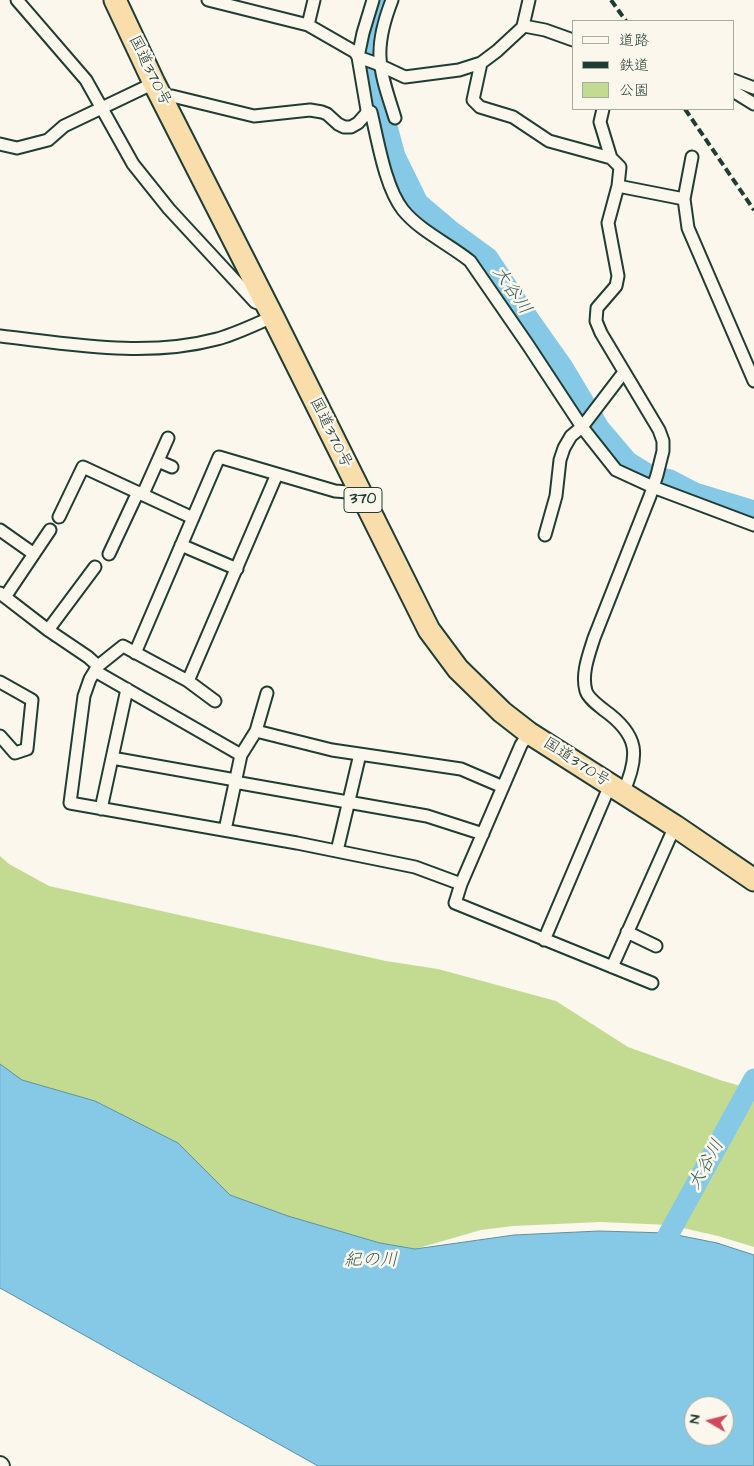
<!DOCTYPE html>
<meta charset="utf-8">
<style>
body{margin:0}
#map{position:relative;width:754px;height:1466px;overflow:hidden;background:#fbf7ec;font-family:"Architects Daughter","Klee One",sans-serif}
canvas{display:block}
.legend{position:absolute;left:572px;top:20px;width:162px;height:90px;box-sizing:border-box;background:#fbf7ec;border:1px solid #a3ada2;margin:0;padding:6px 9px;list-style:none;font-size:15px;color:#1f3d34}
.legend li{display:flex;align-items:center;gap:10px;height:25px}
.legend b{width:25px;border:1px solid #a3ada2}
.north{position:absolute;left:684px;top:1396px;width:50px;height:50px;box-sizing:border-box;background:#fbf7ec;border:1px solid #a3ada2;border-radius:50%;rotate:278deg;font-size:14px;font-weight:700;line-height:20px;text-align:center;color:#1f3d34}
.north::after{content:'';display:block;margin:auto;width:18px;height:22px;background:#d1495b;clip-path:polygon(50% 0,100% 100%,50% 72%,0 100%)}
</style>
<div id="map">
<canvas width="754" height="1466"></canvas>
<ul class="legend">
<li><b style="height:6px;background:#fbf7ec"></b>道路</li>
<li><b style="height:6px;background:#1f3d34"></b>鉄道</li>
<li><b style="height:14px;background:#c3db91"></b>公園</li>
</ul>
<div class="north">N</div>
</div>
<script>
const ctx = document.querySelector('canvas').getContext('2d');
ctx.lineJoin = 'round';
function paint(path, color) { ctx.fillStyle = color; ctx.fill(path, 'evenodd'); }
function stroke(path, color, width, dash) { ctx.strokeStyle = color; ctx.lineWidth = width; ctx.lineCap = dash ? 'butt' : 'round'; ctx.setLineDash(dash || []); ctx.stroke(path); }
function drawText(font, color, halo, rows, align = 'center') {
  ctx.font = font + ' "Architects Daughter","Klee One",sans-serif'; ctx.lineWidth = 5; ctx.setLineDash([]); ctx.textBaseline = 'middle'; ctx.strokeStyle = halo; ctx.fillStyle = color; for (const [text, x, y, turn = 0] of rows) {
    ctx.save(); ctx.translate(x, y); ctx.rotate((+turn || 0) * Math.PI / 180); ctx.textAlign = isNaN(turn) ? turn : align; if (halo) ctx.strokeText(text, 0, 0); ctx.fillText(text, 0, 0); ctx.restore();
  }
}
paint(new Path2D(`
 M 0,856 L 9,864 L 49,886 L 386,961 L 438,969 L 556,1001 L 628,1047 L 720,1080 L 754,1090 L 754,1247 L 718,1236 L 670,1225 L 600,1222 L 513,1226 L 481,1230 L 415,1249 L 380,1243 L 288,1216 L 230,1195 L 178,1143 L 95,1101 L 22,1080 L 0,1064 Z`), '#c3db91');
const water = new Path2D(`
 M 0,1064 L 22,1080 L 95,1101 L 178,1143 L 230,1195 L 288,1216 L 380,1243 L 415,1249 L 514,1235 L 599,1231 L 667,1233 L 717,1243 L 754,1255 L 754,1466 L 318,1466 L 0,1288 ZM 694,1406 L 724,1406 L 724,1436 L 694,1436 Z`);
paint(water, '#85c9e6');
stroke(water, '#5c919f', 1);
stroke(new Path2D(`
 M 387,0 L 371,40 L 376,75 L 383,112 L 395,156 L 418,203 L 451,231 L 488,258 L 521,308 L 562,366 L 599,428 L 628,462 L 649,475 L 670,480 L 695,493 L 754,511
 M 660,1250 L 754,1079`), '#85c9e6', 21);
const street = new Path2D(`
 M 17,0 L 86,80 L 133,164 L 169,209 L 255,302 L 266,306
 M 373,0 L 363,33 L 358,57 L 375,63 L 405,77 L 459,70 L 481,63 L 497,51 L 524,26 L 545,30 L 573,40
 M 392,0 C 385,18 379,38 380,57 C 381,78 389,98 395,118
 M 308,25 L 314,0
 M 523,26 L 529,0
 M 481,63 L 473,100 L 480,107 L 513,117 L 549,141 L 611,158 L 620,167 L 618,186 L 608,223 L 618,276 L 616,286 L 597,308 L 596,321 L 601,333 L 659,430 L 663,441 L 663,451 L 657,475 L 650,496 L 594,638 C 589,654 581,674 586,691 C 588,698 598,705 604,710 C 639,735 640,755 623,793
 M 733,80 L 754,88
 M 733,91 L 754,104
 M 163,100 L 172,96 L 254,116 L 310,110 L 322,112 L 327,114 L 338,124 L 344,127 L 351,127 L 358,123 L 366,114 L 367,110 L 358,57 L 355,52 L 308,25 L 208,0
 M 603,109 L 600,122 L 611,158
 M 367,110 L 371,112 C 378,141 385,187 403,210 C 420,231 449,244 470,261 L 528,345 L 582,427 L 616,470 L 653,487 L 754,525
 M 0,144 L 17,148 L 48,140 L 64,126 L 154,83
 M 692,157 L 684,199 L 688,228 L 754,381
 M 618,186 L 684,199
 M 0,336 C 71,344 146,358 217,339 C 236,334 255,324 273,317
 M 158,461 L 172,467
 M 143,494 L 168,438
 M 59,517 L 83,467 L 193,518
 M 0,530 L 34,554
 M 545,535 L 556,496 L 560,460 L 564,448 L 571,436 L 582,427 L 624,372
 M 181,545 L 237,569
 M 109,554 L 138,492
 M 0,593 L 48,630 L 88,657 L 98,666
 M 5,597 L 50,530
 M 48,630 L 95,567
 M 135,653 L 219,457 L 335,491 L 360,493
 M 95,671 L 241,755
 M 188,681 L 277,474
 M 0,682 L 32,700 L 27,749 L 15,753 L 0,736
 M 215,701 L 188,681 L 123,646 L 98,666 L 90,679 L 84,696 L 70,803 L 297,843 L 415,867 L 461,884
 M 256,731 L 332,750 L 461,769 L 503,787
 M 529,733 L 521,745 L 461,884 L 455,903 L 652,983
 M 112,758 L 230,779 L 240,783 L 427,816 L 483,834
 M 101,809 L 127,689
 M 225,830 L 241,755 L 256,731 L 267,693
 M 337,851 L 360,754
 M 627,932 L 656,946
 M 544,940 L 610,785
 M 612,967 L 675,826`);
const secondary = new Path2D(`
 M 0,1465 L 1,1466`);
const highway = new Path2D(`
 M 115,0 L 154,83 L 273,317 L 429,630 L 458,669 L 502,712 L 529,733 L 675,826 L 754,880`);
stroke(street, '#1f3d34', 15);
stroke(secondary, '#1f3d34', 20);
stroke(highway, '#1f3d34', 25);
stroke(street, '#fbf7ec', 11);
stroke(secondary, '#fbf7ec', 16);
stroke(highway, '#f9deab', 21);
stroke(new Path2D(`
 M 611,0 L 626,21
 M 685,109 L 754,210`), '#1f3d34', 4, [8, 4]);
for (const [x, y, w] of [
 [363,500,38]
]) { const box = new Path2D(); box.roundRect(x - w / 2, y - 12.5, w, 25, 4); ctx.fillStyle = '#fbf7ec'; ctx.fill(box); stroke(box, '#1f3d34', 1); }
drawText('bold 15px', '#1f3d34', null, [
 ["370",363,500]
]);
drawText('16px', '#1f3d34', '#fbf7ec', [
 ["国道370号",149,71,64],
 ["国道370号",330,433,64],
 ["国道370号",576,763,33]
]);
drawText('italic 18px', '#386060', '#fbf7ec', [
 ["大谷川",511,291,56],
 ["大谷川",707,1165,-61],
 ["紀の川",371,1261]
]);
</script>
